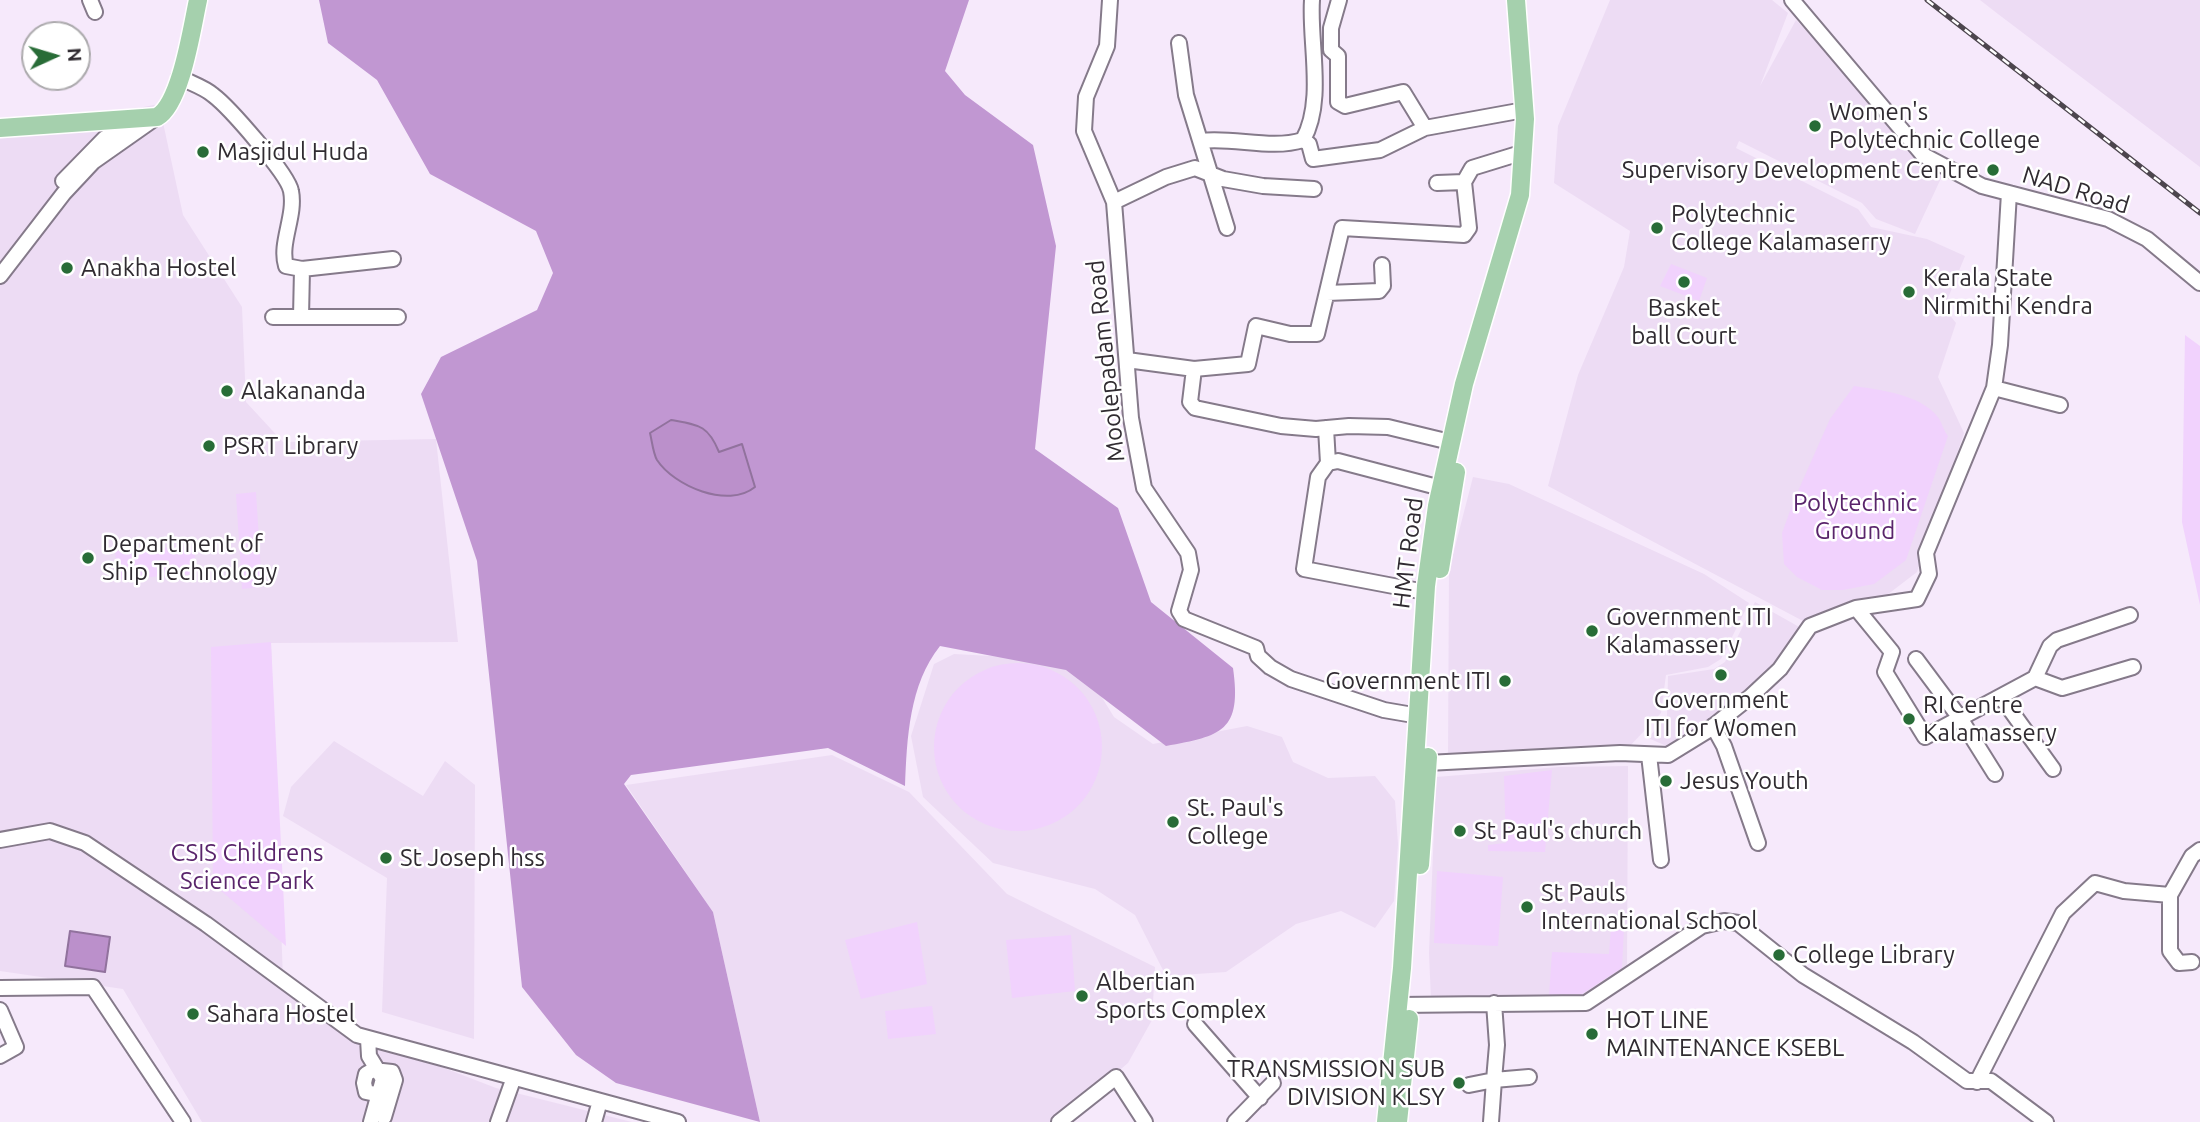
<!DOCTYPE html>
<style>
body{margin:0}
#map{position:relative;width:2200px;height:1122px;overflow:hidden;background:#f6e9fb;font-family:Ubuntu,sans-serif}
canvas{display:block}
.north{position:absolute;left:21px;top:21px;width:70px;height:70px;box-sizing:border-box;background:#fff;border:2px solid #acaaad;border-radius:50%;rotate:86deg;font-size:19px;font-weight:700;line-height:28px;text-align:center;color:#302b31}
.north::after{content:'';display:block;margin:auto;width:24px;height:32px;background:#286c37;clip-path:polygon(50% 0,100% 100%,50% 72%,0 100%)}
</style>
<div id="map">
<canvas width="2200" height="1122"></canvas>
<div class="north">N</div>
</div>
<script>
const ctx = document.querySelector('canvas').getContext('2d');
ctx.lineJoin = 'round';
function paint(path, color) { ctx.fillStyle = color; ctx.fill(path, 'evenodd'); }
function stroke(path, color, width, dash) { ctx.strokeStyle = color; ctx.lineWidth = width; ctx.lineCap = dash ? 'butt' : 'round'; ctx.setLineDash(dash || []); ctx.stroke(path); }
function drawText(font, color, halo, rows, align = 'center') {
  ctx.font = font + ' Ubuntu,sans-serif'; ctx.lineWidth = 5; ctx.setLineDash([]); ctx.textBaseline = 'middle'; ctx.strokeStyle = halo; ctx.fillStyle = color; for (const [text, x, y, turn = 0] of rows) {
    ctx.save(); ctx.translate(x, y); ctx.rotate((+turn || 0) * Math.PI / 180); ctx.textAlign = isNaN(turn) ? turn : align; if (halo) ctx.strokeText(text, 0, 0); ctx.fillText(text, 0, 0); ctx.restore();
  }
}
paint(new Path2D(`
 M 1610,0 L 1772,0 L 1788,13 L 1760,86 L 1796,20 L 1836,60 L 1918,157 L 1943,174 L 1915,234 L 1876,219 L 1862,203 L 1739,141 L 1736,148 L 1858,209 L 1871,227 L 1927,239 L 1965,256 L 1944,308 L 1956,323 L 1938,377 L 1964,433 L 1917,572 L 1887,595 L 1803,621 L 1548,486 L 1578,375 L 1624,267 L 1630,231 L 1554,183 L 1558,126 Z
 M 1980,0 L 2200,0 L 2200,167 L 1998,14 Z
 M 159,104 L 183,215 L 242,307 L 246,402 L 283,442 L 436,439 L 458,642 L 271,643 L 283,980 L 361,1036 L 496,1088 L 632,1122 L 202,1122 L 123,989 L 0,971 L 0,135 Z
 M 1473,477 L 1509,484 L 1704,574 L 1749,603 L 1721,659 L 1708,667 L 1666,675 L 1661,713 L 1629,747 L 1448,757 L 1449,570 Z
 M 1755,602 L 1801,628 L 1767,674 L 1719,715 L 1669,747 L 1648,738 L 1667,716 L 1668,676 L 1714,669 L 1725,662 Z
 M 954,654 L 1047,659 L 1093,683 L 1114,717 L 1153,744 L 1247,726 L 1282,737 L 1293,762 L 1328,778 L 1375,776 L 1395,801 L 1398,844 L 1394,901 L 1375,928 L 1341,911 L 1296,924 L 1226,972 L 1166,976 L 1135,915 L 1095,889 L 993,863 L 923,797 L 911,736 L 934,664 Z
 M 334,741 L 423,796 L 445,761 L 475,785 L 474,1039 L 382,1012 L 387,878 L 283,816 L 291,787 Z
 M 832,755 L 909,792 L 1007,894 L 1155,967 L 1152,1020 L 1128,1063 L 1058,1122 L 760,1122 L 713,912 L 626,785 Z
 M 1628,766 L 1627,971 L 1585,999 L 1431,1000 L 1429,953 L 1436,777 L 1559,767 Z`), '#eddcf4');
paint(new Path2D(`
 M 1671,264 L 1707,278 L 1699,301 L 1660,286 Z
 M 2185,335 L 2200,346 L 2200,605 L 2182,522 Z
 M 1854,386 C 1880,390 1919,394 1937,416 C 1942,422 1943,430 1948,436 L 1906,560 L 1874,584 L 1843,590 L 1822,590 L 1797,577 L 1784,564 L 1782,533 L 1794,500 L 1830,419 Z
 M 256,492 L 262,587 L 242,589 L 236,494 Z
 M 195,546 L 195,574 L 118,579 L 115,551 Z
 M 271,642 L 286,946 L 213,884 L 211,647 Z
 M934 747a84 84 0 1 1 168 0a84 84 0 1 1-168 0Z
 M 1552,770 L 1545,852 L 1488,851 L 1488,845 L 1506,843 L 1504,776 Z
 M 1437,871 L 1503,877 L 1498,946 L 1434,943 Z
 M 917,922 L 927,984 L 861,999 L 845,940 Z
 M 1611,927 L 1624,927 L 1622,968 L 1582,994 L 1549,995 L 1552,952 L 1609,954 Z
 M 1071,935 L 1075,991 L 1012,998 L 1006,940 Z
 M 932,1006 L 936,1034 L 888,1039 L 885,1011 Z`), '#f1d2fd');
paint(new Path2D(`
 M 319,0 L 969,0 L 945,71 L 965,95 L 1033,145 L 1056,246 L 1035,449 L 1118,508 L 1151,602 L 1233,668 C 1242,731 1222,736 1166,746 L 1066,670 L 940,646 C 909,685 907,738 905,786 L 828,748 L 631,775 L 624,784 L 713,912 L 760,1122 L 616,1083 L 576,1055 L 522,987 L 477,561 L 421,394 L 441,357 L 537,310 L 553,273 L 536,231 L 430,174 L 377,80 L 328,43 Z`), '#c197d2');
const water = new Path2D(`
 M 671,420 C 699,425 708,425 719,452 L 742,444 L 755,487 C 728,509 674,486 657,460 C 653,453 652,441 650,433 Z
 M 70,931 L 110,937 L 105,972 L 65,966 Z`);
paint(water, '#bb90cb');
stroke(water, '#91729d', 2);
const minor = new Path2D(`
 M 90,0 L 95,12
 M 1110,0 L 1107,46 L 1086,97 L 1084,131 L 1114,202 L 1131,418 L 1144,488 L 1188,553 L 1191,570 L 1179,611 L 1184,619 L 1256,648 L 1258,656 L 1270,667 L 1291,679 L 1384,710 L 1419,716
 M 1339,0 L 1331,28 L 1331,50 L 1338,56 L 1338,102 L 1345,106 L 1403,92 L 1425,128 L 1524,110
 M 1792,0 L 1923,155 L 1982,186 L 2108,219 L 2147,239 L 2200,283
 M 1179,43 L 1186,95 L 1227,228
 M 179,77 C 190,83 204,87 213,95 C 229,107 288,174 291,191 C 296,216 279,243 286,266 L 302,269 L 393,259
 M 1303,140 C 1325,101 1309,42 1312,0
 M 1201,141 C 1235,137 1271,150 1303,140 L 1309,144 L 1313,159 L 1380,150 L 1425,128
 M 63,181 L 105,138 L 140,123
 M 1437,183 L 1464,182
 M 1114,202 L 1166,177 L 1195,168 L 1223,179 L 1263,186 L 1314,189
 M 0,276 L 64,193 L 93,162 L 157,117
 M 1327,293 L 1379,291 L 1383,286 L 1382,265
 M 273,317 L 398,317
 M 301,317 L 302,269
 M 1127,360 L 1194,369 L 1248,364 L 1256,326 L 1290,334 L 1317,334 L 1342,228 L 1464,235 L 1469,228 L 1464,182 L 1472,168 L 1524,152
 M 1194,369 L 1190,402 L 1195,408 L 1281,426 L 1316,429 L 1349,426 L 1388,427 L 1450,442
 M 1994,388 L 2060,405
 M 1326,428 L 1328,463 L 1318,477 L 1304,569 L 1425,592
 M 1328,463 L 1338,461 L 1441,488
 M 1856,608 L 1892,652 L 1885,672 L 1925,737 L 2035,678 L 2050,646 L 2057,640 L 2130,615
 M 1916,659 L 1960,718 L 1995,774
 M 2035,678 L 2062,688 L 2133,667
 M 2001,697 L 2053,769
 M 1713,726 L 1724,746 L 1758,843
 M 1649,755 L 1661,860
 M 1427,763 L 1620,753 L 1668,755 L 1707,731 L 1750,697 L 1780,669 L 1810,626 L 1856,608 L 1917,599 L 1929,574 L 1926,553 L 1994,388 L 2000,345 L 2009,193
 M 0,840 L 50,831 L 85,843 L 206,924 L 357,1035 L 678,1122
 M 2170,895 L 2192,856 L 2200,850
 M 0,988 L 93,987 L 183,1122
 M 1494,1003 L 1497,1045 L 1494,1080 L 1529,1077
 M 1399,1005 L 1586,1003 L 1702,926 L 1724,921 L 1738,923 L 1803,975 L 1913,1042 L 1967,1081 L 1991,1081 L 2046,1122
 M 0,1010 L 16,1047 L 0,1056
 M 1195,1024 L 1260,1098
 M 368,1039 L 369,1056 L 383,1079 L 371,1122
 M 1977,1082 L 2063,913 L 2095,883 L 2124,891 L 2170,895 L 2170,951 L 2179,963 L 2192,962
 M 1469,1085 L 1494,1080 L 1491,1122
 M 380,1095 L 366,1092 L 364,1083 L 366,1074 L 373,1070 L 392,1072 L 395,1080 L 384,1117
 M 498,1122 L 513,1080
 M 594,1122 L 600,1101
 M 1059,1122 L 1116,1077 L 1145,1122
 M 1235,1122 L 1273,1083`);
const major = new Path2D(`
 M 157,117 C 181,104 192,27 198,0
 M 0,128 L 157,117
 M 1440,569 L 1456,472
 M 1420,865 L 1428,757
 M 1386,1122 L 1402,968 L 1426,586 L 1437,506 L 1464,384 L 1520,195 L 1525,119 L 1516,0
 M 1398,1122 L 1409,1019`);
stroke(minor, '#857a8a', 18);
stroke(major, '#fff', 21);
stroke(minor, '#fff', 14);
stroke(major, '#a5d0ad', 18);
const rail = new Path2D(`
 M 1927,0 L 2200,213`);
stroke(rail, '#4d464e', 5);
stroke(rail, '#fff', 2.5, [8]);
for (const [x, y, r, color] of [
 [1815,126,7,"#286c37"],
 [203,152,7,"#286c37"],
 [1993,170,7,"#286c37"],
 [1657,228,7,"#286c37"],
 [67,268,7,"#286c37"],
 [1684,282,7,"#286c37"],
 [1909,292,7,"#286c37"],
 [227,391,7,"#286c37"],
 [209,446,7,"#286c37"],
 [88,558,7,"#286c37"],
 [1592,631,7,"#286c37"],
 [1721,675,7,"#286c37"],
 [1505,681,7,"#286c37"],
 [1909,719,7,"#286c37"],
 [1666,781,7,"#286c37"],
 [1173,822,7,"#286c37"],
 [1460,831,7,"#286c37"],
 [386,858,7,"#286c37"],
 [1527,907,7,"#286c37"],
 [1779,955,7,"#286c37"],
 [1082,996,7,"#286c37"],
 [193,1014,7,"#286c37"],
 [1592,1034,7,"#286c37"],
 [1459,1083,7,"#286c37"]
]) { const dot = new Path2D(); dot.arc(x, y, r, 0, 2 * Math.PI); ctx.fillStyle = color; ctx.fill(dot); stroke(dot, '#fff', 2.5); }
drawText('24px', '#302b31', '#fff', [
 ["Women's",1829,112],
 ["Polytechnic College",1829,140],
 ["Masjidul Huda",217,152],
 ["Supervisory Development Centre",1979,170,"right"],
 ["Polytechnic",1671,214],
 ["College Kalamaserry",1671,242],
 ["Anakha Hostel",81,268],
 ["Kerala State",1923,278],
 ["Nirmithi Kendra",1923,306],
 ["Basket",1684,308,"center"],
 ["ball Court",1684,336,"center"],
 ["Alakananda",241,391],
 ["PSRT Library",223,446],
 ["Department of",102,544],
 ["Ship Technology",102,572],
 ["Government ITI",1606,617],
 ["Kalamassery",1606,645],
 ["Government ITI",1491,681,"right"],
 ["Government",1721,700,"center"],
 ["ITI for Women",1721,728,"center"],
 ["RI Centre",1923,705],
 ["Kalamassery",1923,733],
 ["Jesus Youth",1680,781],
 ["St. Paul's",1187,808],
 ["College",1187,836],
 ["St Paul's church",1474,831],
 ["St Joseph hss",400,858],
 ["St Pauls",1541,893],
 ["International School",1541,921],
 ["College Library",1793,955],
 ["Albertian",1096,982],
 ["Sports Complex",1096,1010],
 ["Sahara Hostel",207,1014],
 ["HOT LINE",1606,1020],
 ["MAINTENANCE KSEBL",1606,1048],
 ["TRANSMISSION SUB",1445,1069,"right"],
 ["DIVISION KLSY",1445,1097,"right"]
], 'left');
drawText('24px', '#302b31', '#fff', [
 ["NAD Road",2076,190,17],
 ["Moolepadam Road",1106,361,-96],
 ["HMT Road",1408,553,-83]
]);
drawText('24px', '#59246b', '#fff', [
 ["Polytechnic",1855,503],
 ["Ground",1855,531],
 ["CSIS Childrens",247,853],
 ["Science Park",247,881]
]);
</script>
